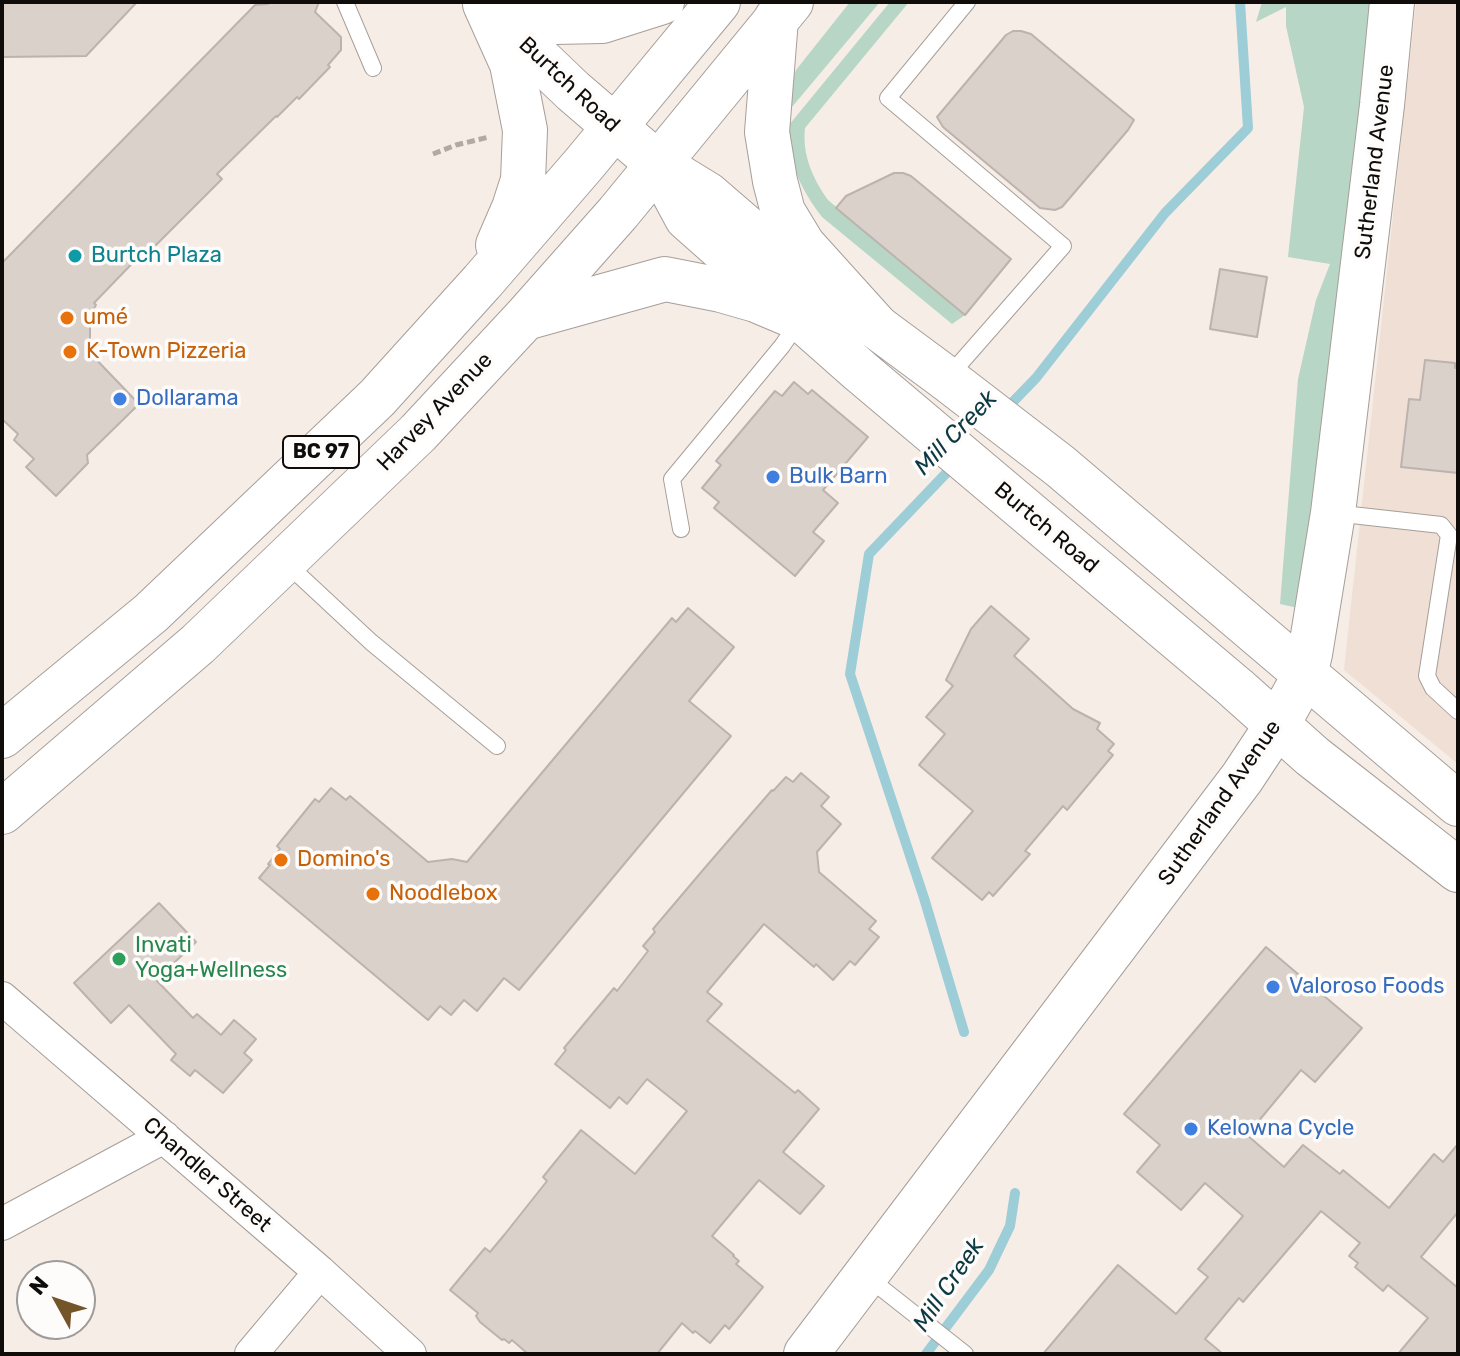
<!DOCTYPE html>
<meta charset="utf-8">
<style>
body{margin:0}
#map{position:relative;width:1460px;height:1356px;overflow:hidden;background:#f6ede7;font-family:Rubik,sans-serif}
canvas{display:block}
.frame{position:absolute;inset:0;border:4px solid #0f0c0a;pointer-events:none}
.north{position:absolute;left:16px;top:1260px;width:80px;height:80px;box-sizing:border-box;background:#fefcfb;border:2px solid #9e9c9b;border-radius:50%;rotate:310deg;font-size:22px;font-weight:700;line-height:32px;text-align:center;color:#0f0c0a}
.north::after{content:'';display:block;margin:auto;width:28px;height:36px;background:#74552a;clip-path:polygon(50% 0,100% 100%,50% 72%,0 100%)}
</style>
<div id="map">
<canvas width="1460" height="1356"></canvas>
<div class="frame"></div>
<div class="north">N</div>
</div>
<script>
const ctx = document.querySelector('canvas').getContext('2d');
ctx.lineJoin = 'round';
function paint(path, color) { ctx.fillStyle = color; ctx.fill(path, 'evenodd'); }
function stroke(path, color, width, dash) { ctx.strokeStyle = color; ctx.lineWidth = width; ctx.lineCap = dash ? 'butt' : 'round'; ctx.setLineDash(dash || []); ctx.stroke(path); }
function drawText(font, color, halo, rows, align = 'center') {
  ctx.font = font + ' Rubik,sans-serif'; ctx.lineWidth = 7; ctx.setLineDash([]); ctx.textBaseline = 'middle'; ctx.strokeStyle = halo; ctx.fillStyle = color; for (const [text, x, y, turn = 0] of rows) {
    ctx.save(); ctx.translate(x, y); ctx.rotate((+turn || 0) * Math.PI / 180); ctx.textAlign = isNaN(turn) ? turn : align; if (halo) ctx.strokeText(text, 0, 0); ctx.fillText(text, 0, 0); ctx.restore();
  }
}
paint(new Path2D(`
 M 1416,2 L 1458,2 L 1458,764 L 1344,670 Z`), '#f0dfd5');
paint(new Path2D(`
 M 850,2 L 880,2 L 792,107 L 787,110 L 782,107 L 796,70 Z
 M 890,2 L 909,2 L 805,128 C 802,155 813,179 828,200 L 965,315 L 952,324 L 822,217 C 800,188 788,162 789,125 Z
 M 1262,2 L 1381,2 L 1298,608 L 1280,604 L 1298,379 L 1316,300 L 1330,264 L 1288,257 L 1304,107 L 1286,26 L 1286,7 L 1256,22 Z`), '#b8d6c5');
stroke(new Path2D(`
 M 1006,409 L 1036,378 L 1165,213 L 1248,128 L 1240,2
 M 954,465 L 869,554 L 850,674 L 924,898 L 964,1032
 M 926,1354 L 989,1270 L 1010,1226 L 1015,1193`), '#9dcdd7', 10);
const building = new Path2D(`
 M 2,2 L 137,2 L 86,56 L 2,57 Z
 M 269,2 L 319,2 L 315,12 L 341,37 L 341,50 L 328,65 L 330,67 L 299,99 L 297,97 L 277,117 L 276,116 L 217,174 L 222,179 L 153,248 L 150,245 L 94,303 L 96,305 L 90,315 L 90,353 L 139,404 L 87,455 L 88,463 L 56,496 L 26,467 L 34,459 L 14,440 L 18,434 L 2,419 L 2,263 L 255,5 L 268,4 Z
 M 1013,31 L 1021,31 L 1031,34 L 1134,120 L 1128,130 L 1062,207 L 1055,210 L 1040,208 L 943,127 L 937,117 L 1006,35 Z
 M 894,173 L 903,173 L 911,176 L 1011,259 L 965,315 L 836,208 L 846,196 Z
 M 1220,269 L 1267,277 L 1257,337 L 1210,329 Z
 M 1425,360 L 1455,363 L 1455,368 L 1458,368 L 1458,473 L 1401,467 L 1409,399 L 1420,400 Z
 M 794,382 L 808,394 L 812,390 L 868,437 L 823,490 L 838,503 L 813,532 L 824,541 L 795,576 L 714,508 L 719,502 L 702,488 L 721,465 L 716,461 L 775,391 L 782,396 Z
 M 991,606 L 1029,639 L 1014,656 L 1073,709 L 1100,723 L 1097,729 L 1114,744 L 1108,751 L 1113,755 L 1067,810 L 1063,806 L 1025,851 L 1030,854 L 993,896 L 989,892 L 982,900 L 932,858 L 973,811 L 919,765 L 945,734 L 926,717 L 953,686 L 946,680 L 971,629 Z
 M 688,608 L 734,647 L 689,701 L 731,736 L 519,990 L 504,978 L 477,1011 L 464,1000 L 451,1015 L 440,1006 L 428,1020 L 259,878 L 270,865 L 268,864 L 280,849 L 277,846 L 315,799 L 319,802 L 331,788 L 346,800 L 350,796 L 428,862 L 452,859 L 467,862 L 672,618 L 676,622 Z
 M 801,773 L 829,797 L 821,806 L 841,824 L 817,852 L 819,872 L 876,921 L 869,929 L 879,937 L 855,965 L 850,961 L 833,980 L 816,964 L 814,967 L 764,924 L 707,992 L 722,1004 L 707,1021 L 795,1093 L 798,1090 L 819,1109 L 783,1152 L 824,1186 L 800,1214 L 759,1180 L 712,1236 L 734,1255 L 733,1256 L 739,1261 L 736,1264 L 763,1287 L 729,1329 L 725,1325 L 710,1343 L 695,1331 L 693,1333 L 682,1323 L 657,1354 L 528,1354 L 512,1340 L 509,1343 L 504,1339 L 502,1340 L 480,1322 L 476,1316 L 478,1313 L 450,1290 L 485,1248 L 490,1252 L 505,1234 L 547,1181 L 543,1177 L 581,1130 L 635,1174 L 687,1111 L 647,1079 L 627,1104 L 619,1097 L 610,1108 L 555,1064 L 566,1050 L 564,1048 L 614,988 L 617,991 L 648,951 L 643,946 L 655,932 L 653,929 L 703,870 L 772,790 L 773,791 L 786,777 L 793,782 Z
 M 159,903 L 196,942 L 156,980 L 193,1018 L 197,1014 L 221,1035 L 234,1020 L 256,1039 L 244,1053 L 252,1060 L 223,1093 L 195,1070 L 190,1076 L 171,1060 L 176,1054 L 129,1005 L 111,1023 L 74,983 Z
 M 1266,947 L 1362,1028 L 1315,1082 L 1301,1070 L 1247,1135 L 1284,1167 L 1303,1145 L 1340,1174 L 1343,1170 L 1389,1208 L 1434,1154 L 1443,1162 L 1458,1144 L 1458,1212 L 1421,1257 L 1458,1288 L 1458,1354 L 1398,1354 L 1428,1318 L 1388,1285 L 1383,1291 L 1355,1267 L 1358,1263 L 1349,1256 L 1360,1243 L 1321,1211 L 1243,1302 L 1239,1298 L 1205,1339 L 1223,1354 L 1043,1354 L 1118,1265 L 1176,1314 L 1208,1277 L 1198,1269 L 1243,1216 L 1205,1183 L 1181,1210 L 1137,1172 L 1160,1145 L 1124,1114 Z`);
paint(building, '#dad1cb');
stroke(building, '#bcb3ae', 2);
const lane = new Path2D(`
 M 345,2 L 373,68
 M 949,376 L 1063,246 L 888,98 L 967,2
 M 1334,513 L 1441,525 L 1449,535 L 1427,676 L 1433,688 L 1458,711
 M 681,529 L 672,479 L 782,346 L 800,320
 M 285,562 L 371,642 L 497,746
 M 866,1276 L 965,1354`);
const street = new Path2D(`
 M 2,998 L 320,1272 L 410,1354
 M 2,1224 L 164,1137
 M 251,1354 L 320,1272`);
const secondary = new Path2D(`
 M 488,7 L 527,47 L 573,91 L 658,164 L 707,194 L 751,232 L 793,265 L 947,379 L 1060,466 L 1458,804
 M 659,166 L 687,218 L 860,371 L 1236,688 L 1312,756 L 1458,870
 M 806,1354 L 1242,778 L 1277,725 L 1305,675 L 1310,654 L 1333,513 L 1382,105 L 1392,2`);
const highway = new Path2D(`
 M 485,4 L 512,64 L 525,130 L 523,180 L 514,208 L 498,245
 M 485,4 L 555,22 L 602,21 L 662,2
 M 776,19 L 767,132 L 775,181 L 783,212 L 803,245 L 877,327
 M 525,318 L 665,279 L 721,290 L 756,300 L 801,319
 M 2,736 L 151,613 L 377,398 L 482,282 L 584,164 L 718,2
 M 2,812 L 198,644 L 418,433 L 525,318 L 618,213 L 791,2`);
stroke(lane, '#a79e99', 18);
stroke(street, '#a79e99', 34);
stroke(secondary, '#a79e99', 46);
stroke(highway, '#a79e99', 46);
stroke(new Path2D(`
 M 433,154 L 456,145 L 489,137`), '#b0a9a4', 5, [8, 4]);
stroke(lane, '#fff', 16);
stroke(street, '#fff', 32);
stroke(secondary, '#fff', 44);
stroke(highway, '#fff', 44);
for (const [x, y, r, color] of [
 [75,256,8,"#0f9aa8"],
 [67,318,8,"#e8710a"],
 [70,352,8,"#e8710a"],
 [120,399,8,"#3f7fe0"],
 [773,477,8,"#3f7fe0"],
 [281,860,8,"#e8710a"],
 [373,894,8,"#e8710a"],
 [119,959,8,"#2e9e5b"],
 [1273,987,8,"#3f7fe0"],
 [1191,1129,8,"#3f7fe0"]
]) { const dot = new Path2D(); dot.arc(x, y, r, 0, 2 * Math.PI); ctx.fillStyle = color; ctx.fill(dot); stroke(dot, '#fefcfb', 3); }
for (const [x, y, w] of [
 [321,452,76]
]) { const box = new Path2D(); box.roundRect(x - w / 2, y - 16, w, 32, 6); ctx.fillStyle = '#fefcfb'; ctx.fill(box); stroke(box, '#0f0c0a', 2); }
drawText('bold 20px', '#0f0c0a', null, [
 ["BC 97",321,452]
]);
drawText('22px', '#0f0c0a', '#fefcfb', [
 ["Burtch Road",569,85,43],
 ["Sutherland Avenue",1375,162,-83],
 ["Harvey Avenue",435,412,-46],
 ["Burtch Road",1046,528,40],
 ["Sutherland Avenue",1220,803,-55],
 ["Chandler Street",207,1175,41]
]);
drawText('22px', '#0d838f', '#fefcfb', [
 ["Burtch Plaza",91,256]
], 'left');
drawText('22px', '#c56008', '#fefcfb', [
 ["umé",83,318],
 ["K-Town Pizzeria",86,352],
 ["Domino's",297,860],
 ["Noodlebox",389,894]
], 'left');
drawText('22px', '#366cbe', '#fefcfb', [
 ["Dollarama",136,399],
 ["Bulk Barn",789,477],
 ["Valoroso Foods",1289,987],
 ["Kelowna Cycle",1207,1129]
], 'left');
drawText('22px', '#27864d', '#fefcfb', [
 ["Invati",135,946],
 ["Yoga+Wellness",135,971]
], 'left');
drawText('italic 24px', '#0c3942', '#fefcfb', [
 ["Mill Creek",956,433,-46],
 ["Mill Creek",949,1285,-56]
]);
</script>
